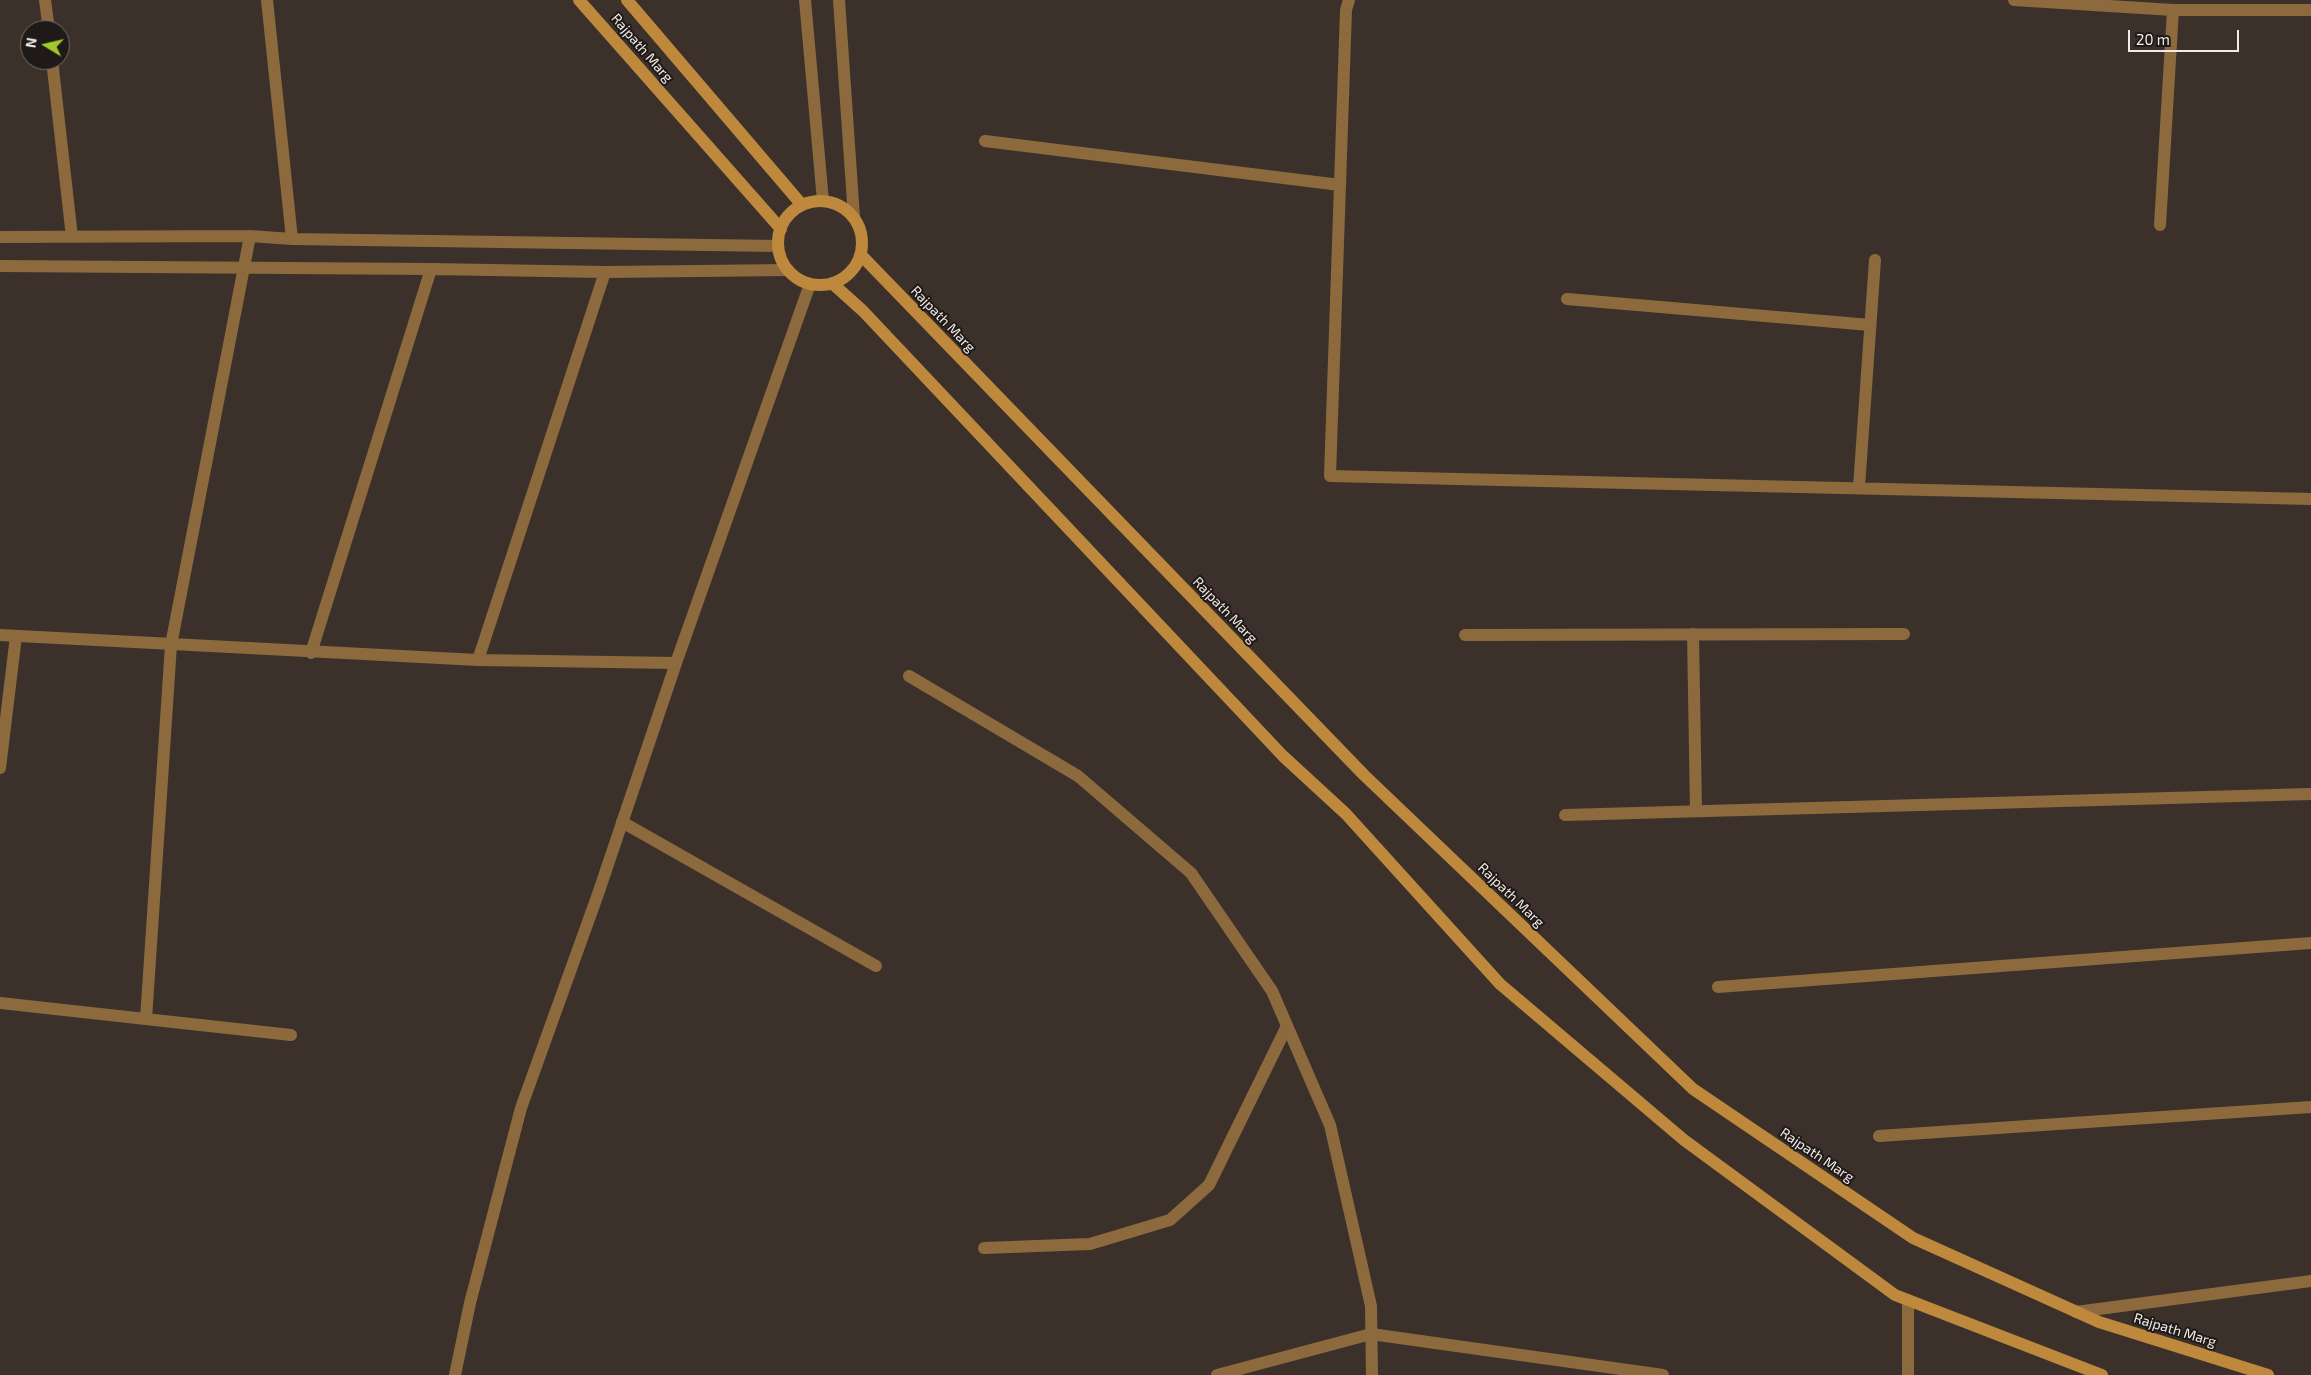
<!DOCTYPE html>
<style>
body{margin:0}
#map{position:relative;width:2311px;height:1375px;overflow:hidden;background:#3b312a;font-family:"Exo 2",sans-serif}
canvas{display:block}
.north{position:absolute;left:20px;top:20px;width:50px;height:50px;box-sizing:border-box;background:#1f1a17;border:1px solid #736d6a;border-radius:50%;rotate:279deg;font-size:14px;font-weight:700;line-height:20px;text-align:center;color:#f1eae6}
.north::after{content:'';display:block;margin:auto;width:18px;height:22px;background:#a1c929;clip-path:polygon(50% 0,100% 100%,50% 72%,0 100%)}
.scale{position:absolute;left:2128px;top:30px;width:111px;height:22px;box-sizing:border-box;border:2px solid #f1eae6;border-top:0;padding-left:6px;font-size:15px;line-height:18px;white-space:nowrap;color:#f1eae6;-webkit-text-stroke:4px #1f1a17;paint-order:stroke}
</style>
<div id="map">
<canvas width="2311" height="1375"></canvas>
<div class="north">N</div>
<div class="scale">20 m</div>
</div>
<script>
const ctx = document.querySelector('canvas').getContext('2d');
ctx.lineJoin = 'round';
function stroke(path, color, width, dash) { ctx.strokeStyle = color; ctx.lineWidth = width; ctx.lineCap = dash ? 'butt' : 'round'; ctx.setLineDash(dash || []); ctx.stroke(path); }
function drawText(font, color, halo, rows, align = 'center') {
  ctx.font = font + ' "Exo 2",sans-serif'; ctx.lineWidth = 4; ctx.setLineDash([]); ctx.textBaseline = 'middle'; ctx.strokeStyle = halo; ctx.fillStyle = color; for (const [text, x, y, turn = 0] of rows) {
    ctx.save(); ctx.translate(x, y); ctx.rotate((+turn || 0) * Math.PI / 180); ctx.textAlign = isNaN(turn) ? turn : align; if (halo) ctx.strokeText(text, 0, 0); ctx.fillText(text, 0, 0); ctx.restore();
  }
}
stroke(new Path2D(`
 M 622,822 L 876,966
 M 984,1248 L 1090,1244 L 1170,1220 L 1209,1185 L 1287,1026
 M 1908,1300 L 1908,1375
 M 1217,1375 L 1371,1334 L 1663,1375`), '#8c6a3e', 12);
stroke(new Path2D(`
 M 45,0 L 49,30
 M 267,0 L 292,239
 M 1349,0 L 1346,10 L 1330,476 L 2311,499
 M 2014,0 L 2173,10 L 2311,10
 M 52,60 L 72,237
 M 985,141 L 1340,185
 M 2160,225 L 2173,10
 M 0,237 L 250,236 L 292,239 L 778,246
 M 0,266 L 431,269 L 605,272 L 788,270
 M 1567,299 L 1870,325
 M 1859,487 L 1875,260
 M 1693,634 L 1696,811
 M 0,635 L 478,660 L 676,663
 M 1465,635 L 1904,634
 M 311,653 L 431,269
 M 478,660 L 605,272
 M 909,676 L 1078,776 L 1191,873 L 1272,991 L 1330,1125 L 1371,1306 L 1372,1375
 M 0,768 L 16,636
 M 1565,815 L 2311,794
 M 1718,987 L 2311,943
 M 0,1003 L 291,1035
 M 146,1019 L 171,645 L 250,236
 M 1879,1136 L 2311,1107
 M 2076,1312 L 2311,1281
 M 455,1375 L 470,1303 L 521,1108 L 598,894 L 676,663 L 810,284`), '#8c6a3e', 12);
stroke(new Path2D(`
 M 805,0 L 823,201
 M 839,0 L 854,217`), '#8c6a3e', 12);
stroke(new Path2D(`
 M 579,0 L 781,229
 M 627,0 L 802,205
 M778 243a42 42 0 1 1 84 0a42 42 0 1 1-84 0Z
 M 861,255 L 1364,775 L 1693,1089 L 1913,1238 L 2099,1322 L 2268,1375
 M 833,284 L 863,311 L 1283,756 L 1346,814 L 1500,984 L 1684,1140 L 1895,1295 L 2102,1375`), '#be883d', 12);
drawText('14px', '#f1eae6', '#1f1a17', [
 ["Rajpath Marg",642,48,49],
 ["Rajpath Marg",943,319,46],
 ["Rajpath Marg",1225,610,46],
 ["Rajpath Marg",1511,895,44],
 ["Rajpath Marg",1817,1155,34],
 ["Rajpath Marg",2175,1330,17]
]);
</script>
